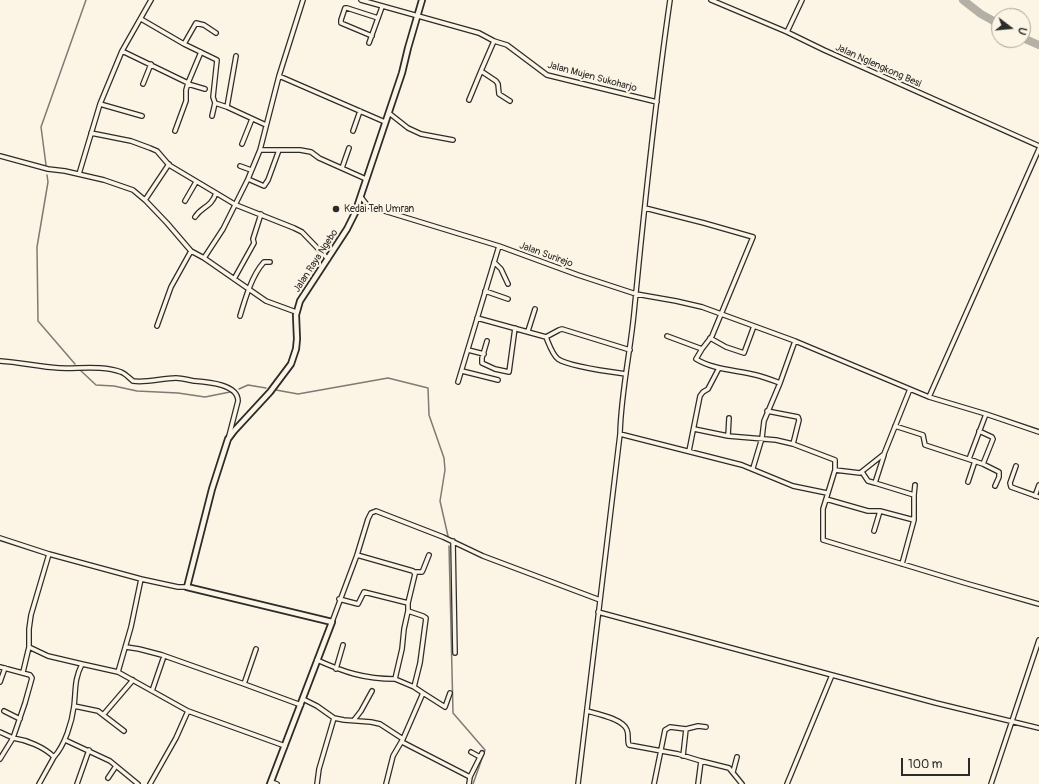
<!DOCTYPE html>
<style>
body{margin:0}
#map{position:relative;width:1039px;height:784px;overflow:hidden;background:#fcf5e5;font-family:Pangolin,sans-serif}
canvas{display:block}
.north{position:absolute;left:991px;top:8px;width:40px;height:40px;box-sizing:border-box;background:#fcf5e5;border:1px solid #a8a49b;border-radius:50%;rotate:106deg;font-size:11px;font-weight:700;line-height:16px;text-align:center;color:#2b2b2b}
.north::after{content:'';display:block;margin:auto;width:14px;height:18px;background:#2b2b2b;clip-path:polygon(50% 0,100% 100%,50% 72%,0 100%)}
.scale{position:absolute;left:901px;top:758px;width:69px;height:18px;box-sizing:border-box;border:2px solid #2b2b2b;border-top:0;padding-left:5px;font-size:12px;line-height:14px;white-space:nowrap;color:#2b2b2b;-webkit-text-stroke:3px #fcf5e5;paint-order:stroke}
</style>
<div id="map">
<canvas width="1039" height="784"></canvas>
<div class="north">U</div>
<div class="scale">100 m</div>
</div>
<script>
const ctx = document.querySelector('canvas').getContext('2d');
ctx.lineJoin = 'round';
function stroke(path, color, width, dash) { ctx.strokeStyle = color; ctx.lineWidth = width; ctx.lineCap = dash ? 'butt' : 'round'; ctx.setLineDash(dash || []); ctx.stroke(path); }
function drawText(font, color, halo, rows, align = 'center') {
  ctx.font = font + ' Pangolin,sans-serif'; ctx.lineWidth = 4; ctx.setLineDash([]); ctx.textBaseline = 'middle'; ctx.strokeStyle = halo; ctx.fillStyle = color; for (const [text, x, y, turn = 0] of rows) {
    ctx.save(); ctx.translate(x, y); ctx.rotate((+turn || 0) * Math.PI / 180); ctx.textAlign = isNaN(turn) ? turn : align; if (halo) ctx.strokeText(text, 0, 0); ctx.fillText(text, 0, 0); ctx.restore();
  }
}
stroke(new Path2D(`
 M 46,165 L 41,127 L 86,0
 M 47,175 L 48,182 L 37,247 L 38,321 L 75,364
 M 79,369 L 96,385 L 114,386 L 137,391 L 178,393 L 205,397 L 230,392
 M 239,389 L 248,385 L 266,388
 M 276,390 L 298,394 L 388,378 L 428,388 L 429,415 L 444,458 L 445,470 L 440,501 L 448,536
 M 449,546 L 453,713 L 485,750 L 473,784`), '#7d7b74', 1.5);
stroke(new Path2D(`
 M 963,0 L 981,14 L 999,24
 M 1023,38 L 1039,45`), '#b4b0a5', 8);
const minor = new Path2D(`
 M 361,0 L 479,33 L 494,41 L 507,45 L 547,75 L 657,102
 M 711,0 L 787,32 L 824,50 L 1039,146
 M 141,19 L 184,44 L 217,60 L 213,97 L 215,103
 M 787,32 L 802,0
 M 372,36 L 341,23 L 341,20 L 345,8 L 347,8 L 378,18
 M 494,41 L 481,71 L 496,81 L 498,84 L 499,94 L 510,101
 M 369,43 L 382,7
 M 184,44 L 196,23 L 204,25 L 216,33
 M 122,51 L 188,83 L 201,52
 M 279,76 L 303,0
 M 143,84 L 151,64
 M 188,84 L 205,89
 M 469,100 L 481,71
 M 100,104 L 142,116
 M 227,107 L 236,56
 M 389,113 L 408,128 L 421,134 L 453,140
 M 212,116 L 215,103 L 227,107 L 266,125
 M 175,131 L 186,101 L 186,90 L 188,83
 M 353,131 L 360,111
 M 91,133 L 131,141 L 150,148 L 157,151 L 169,165 L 216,193 L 236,205 L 294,228 L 302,232 L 328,259
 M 242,144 L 252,119
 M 260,150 L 300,150 L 311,152 L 319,158 L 366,179
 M 0,156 L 48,169 L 65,171 L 104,180 L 133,190 L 146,201 L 167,223 L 191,251 L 204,258 L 266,301 L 296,312
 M 240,166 L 251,170
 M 342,168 L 349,148
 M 79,174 L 100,104 L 122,51 L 151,0
 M 248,179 L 264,186 L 268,180 L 279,150
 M 361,197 L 368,206
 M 145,200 L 169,164
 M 185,201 L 196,182
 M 357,207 L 368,206 L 499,246 L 578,275 L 636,294 L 676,301 L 702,307 L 795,341 L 929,397 L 986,414 L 1039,432
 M 645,208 L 704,223 L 753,237 L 712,336 L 702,349
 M 195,217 C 202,206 211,208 216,193
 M 204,258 L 223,229 L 248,179 L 260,150 L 279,76 L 385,122
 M 494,262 L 501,269 L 508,284
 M 234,279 L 254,243 L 253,239 L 261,214
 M 485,291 L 508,299
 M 240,316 C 245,299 252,275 264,262 L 270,262
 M 477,318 L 546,337 L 559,330 L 562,329 L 630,350
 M 157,326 L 171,287 L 191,251
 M 528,331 L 535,309
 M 667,336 L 702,349 L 696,359 C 714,370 737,370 756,375 C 764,377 772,380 780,383
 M 546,337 C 549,344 552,354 558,359 C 568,366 611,372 626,374
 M 710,338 L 726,347 L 744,353 L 754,326
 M 487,341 L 482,358 L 482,363 L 495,369 L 509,372 L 515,328
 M 468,350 L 484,354
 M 0,361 C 20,362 39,367 59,368 C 78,369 102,365 121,372 C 126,374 129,378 133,381 C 147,383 162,378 176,378 C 182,378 188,380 194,381 C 207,382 238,384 238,401 L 229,436
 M 462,371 L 498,380
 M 458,382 L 499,246
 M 929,397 L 1039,149
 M 767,411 L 798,417 L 799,420 L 793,444
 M 895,426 L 923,435 L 925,445 L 983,464 L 999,472 L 999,477 L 995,486
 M 694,429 L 728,436 L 776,440 L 793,444 L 835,460 L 835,470 L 823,509 L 823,540 L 965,583 L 1039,604
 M 979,431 L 992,437 L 993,439 L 983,464
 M 620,434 L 742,465 L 793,486 L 827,493
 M 728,436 L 729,418
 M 689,451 L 700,396 L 703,392 L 708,389 L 719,368
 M 884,455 L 875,483 L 914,495
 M 969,459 L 986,414
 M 1016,466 L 1010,483 L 1011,487 L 1039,497
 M 753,468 L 762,438 L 764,421 L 780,383 L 795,341
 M 835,470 L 860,473 L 884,454 L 910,389
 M 862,472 L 868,481 L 875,483
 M 968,482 L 975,461
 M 1035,496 L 1039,485
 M 826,499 L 868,511 L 880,511 L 914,520
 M 874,531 L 880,511
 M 0,538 L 49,554
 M 453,541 L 455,653
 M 357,555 L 413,571 L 415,574 L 408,603 L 408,611 L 423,616 L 426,618 L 420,663 L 414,687 L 423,693 L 403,739
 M 902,564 L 914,520 L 914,495 L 915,485
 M 414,572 L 422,572 L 423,570 L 429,555
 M 339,599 L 358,604 L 364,592 L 408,603
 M 598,612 L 936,703 L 1039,728
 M 332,622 L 357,555 L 368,519 L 371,513 L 376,511 L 443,537 L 483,556 L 600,600
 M 29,647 L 48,656 L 82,664
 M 126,647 L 139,649 L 162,655 L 244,684
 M 256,649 L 244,684 L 301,705
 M 317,660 C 344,672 364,679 395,679 L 402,649 L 404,629 L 408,611
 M 0,667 L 30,675 L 32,678 L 25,703 L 13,738 L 0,732
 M 336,669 L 343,645
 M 23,672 L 29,647 L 29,629 L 31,615 L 49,554 L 141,579
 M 118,672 L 188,711 L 285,746
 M 395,679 L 414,687
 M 0,682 L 5,668
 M 152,691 L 163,659
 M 423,693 L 445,707 L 450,693
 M 303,699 L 317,706 L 334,718 L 344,720 L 371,722 L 380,724 L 403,739 L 393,756 L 386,784
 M 74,706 L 98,711 L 124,731
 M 4,711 L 20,719
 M 587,711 C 598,714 623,719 627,730 C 629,735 627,741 629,745 L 678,754 L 701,761 L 698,784
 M 103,715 L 133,680
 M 354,720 L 361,711 L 372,691
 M 65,740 L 110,761 L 138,784
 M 402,742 L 470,777 L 469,784
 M 471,752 L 480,757
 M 683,756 L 686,729 L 698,726 L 706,727
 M 0,759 L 13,738 C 27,740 44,747 54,757 C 65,745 72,722 74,706 C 76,689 74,680 82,664 L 118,672 L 131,627 L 141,579 L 178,587 L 187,587
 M 701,761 L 729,768 L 742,784
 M 733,772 L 737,757
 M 470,777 L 482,753
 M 108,778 L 116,766
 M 271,782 L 277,784
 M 39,784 L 54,757
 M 77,784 L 89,750
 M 150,784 L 176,738 L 188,711
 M 317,784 L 319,769 L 334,718
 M 578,784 L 620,434 C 621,393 630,354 634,313 C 644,209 655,104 670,0
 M 654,784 L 665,730 L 670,727 L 686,729
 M 787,784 L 832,675
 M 991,784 L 1039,640`);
const tertiary = new Path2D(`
 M 270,784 L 332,622 L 187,587 L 212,489 L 228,439 L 234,431 L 270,392 L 291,364 L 296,349 L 297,339 L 296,315 L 300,301 L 347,229 L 355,213 L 402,73 L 408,48 L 422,0`);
stroke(minor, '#2b2b2b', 6);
stroke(tertiary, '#2b2b2b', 8);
stroke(minor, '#fcf5e5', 3.5);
stroke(tertiary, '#fcf5e5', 4.5);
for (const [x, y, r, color] of [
 [336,209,4,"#2b2b2b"]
]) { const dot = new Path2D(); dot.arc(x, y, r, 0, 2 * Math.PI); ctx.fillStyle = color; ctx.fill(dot); stroke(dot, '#fcf5e5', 1.5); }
drawText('10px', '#2b2b2b', '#fcf5e5', [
 ["Jalan Nglengkong Besi",878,66,24],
 ["Jalan Mujen Sukoharjo",592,77,15],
 ["Jalan Surirejo",546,255,20],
 ["Jalan Raya Ngebo",316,261,-57]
]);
drawText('10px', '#2b2b2b', '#fcf5e5', [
 ["Kedai Teh Umran",344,209]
], 'left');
</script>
